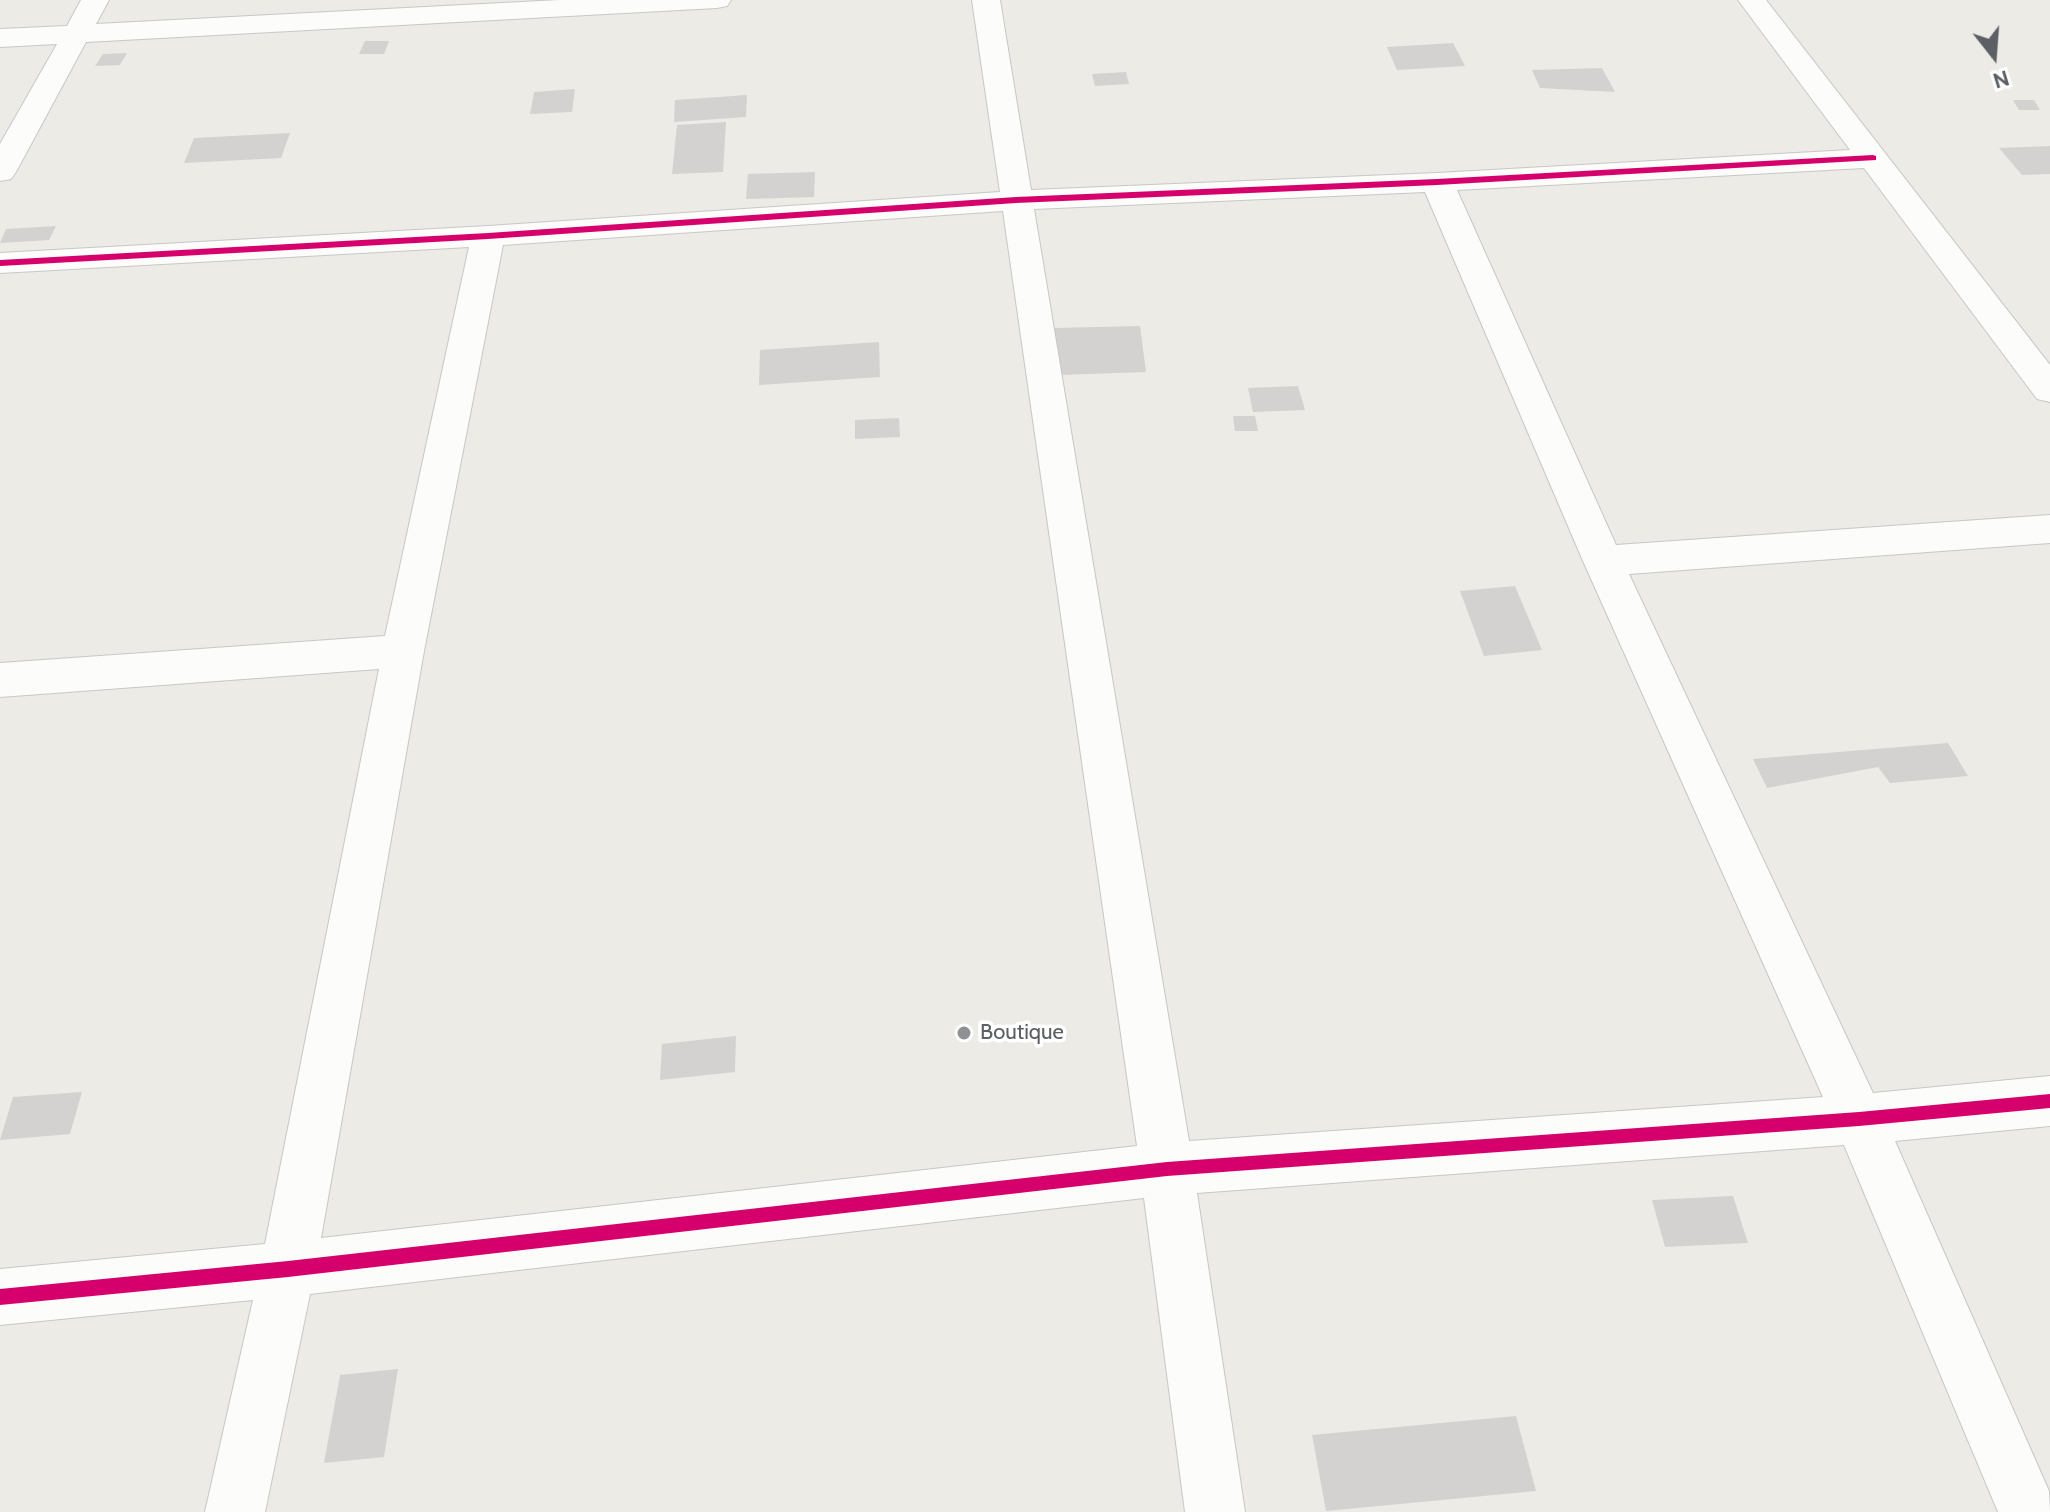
<!DOCTYPE html>
<style>
body{margin:0}
#map{position:relative;width:2050px;height:1512px;overflow:hidden;background:#ecebe6;font-family:Cabin,sans-serif}
canvas{display:block}
.north{position:absolute;left:1954px;top:16px;width:80px;height:80px;-webkit-text-stroke:6px #fff;paint-order:stroke;rotate:163deg;font-size:22px;font-weight:700;line-height:32px;text-align:center;color:#5c5f64}
.north::after{content:'';display:block;margin:auto;width:28px;height:36px;background:#5c5f64;clip-path:polygon(50% 0,100% 100%,50% 72%,0 100%)}
</style>
<div id="map">
<canvas width="2050" height="1512"></canvas>
<div class="north">N</div>
</div>
<script>
const ctx = document.querySelector('canvas').getContext('2d');
ctx.lineJoin = 'round';
function paint(path, color) { ctx.fillStyle = color; ctx.fill(path, 'evenodd'); }
function stroke(path, color, width, dash) { ctx.strokeStyle = color; ctx.lineWidth = width; ctx.lineCap = dash ? 'butt' : 'round'; ctx.setLineDash(dash || []); ctx.stroke(path); }
function drawText(font, color, halo, rows, align = 'center') {
  ctx.font = font + ' Cabin,sans-serif'; ctx.lineWidth = 7; ctx.setLineDash([]); ctx.textBaseline = 'middle'; ctx.strokeStyle = halo; ctx.fillStyle = color; for (const [text, x, y, turn = 0] of rows) {
    ctx.save(); ctx.translate(x, y); ctx.rotate((+turn || 0) * Math.PI / 180); ctx.textAlign = isNaN(turn) ? turn : align; if (halo) ctx.strokeText(text, 0, 0); ctx.fillText(text, 0, 0); ctx.restore();
  }
}
paint(new Path2D(`
 M 365,41 L 389,41 L 384,54 L 359,54 Z
 M 1453,43 L 1465,66 L 1397,70 L 1387,47 Z
 M 127,53 L 120,65 L 95,66 L 103,54 Z
 M 1602,68 L 1615,92 L 1540,88 L 1532,70 Z
 M 1126,72 L 1129,84 L 1095,86 L 1092,74 Z
 M 575,89 L 572,112 L 530,114 L 534,92 Z
 M 747,95 L 746,117 L 674,122 L 675,100 Z
 M 2013,100 L 2034,100 L 2040,110 L 2019,110 Z
 M 726,122 L 723,172 L 672,174 L 677,125 Z
 M 290,133 L 281,158 L 184,163 L 194,138 Z
 M 2050,146 L 2050,174 L 2022,175 L 1999,148 Z
 M 815,172 L 814,197 L 746,199 L 748,174 Z
 M 56,226 L 49,240 L 0,243 L 6,229 Z
 M 1140,326 L 1146,372 L 1058,375 L 1054,328 Z
 M 879,342 L 880,377 L 759,385 L 760,350 Z
 M 1298,386 L 1305,410 L 1253,412 L 1248,388 Z
 M 1233,416 L 1255,416 L 1258,431 L 1235,431 Z
 M 899,418 L 900,437 L 855,439 L 855,420 Z
 M 1515,586 L 1542,650 L 1484,656 L 1460,591 Z
 M 1948,743 L 1968,776 L 1890,783 L 1878,767 L 1767,788 L 1753,759 Z
 M 736,1036 L 735,1072 L 660,1080 L 662,1044 Z
 M 82,1092 L 70,1134 L 0,1140 L 13,1097 Z
 M 1733,1196 L 1748,1243 L 1665,1247 L 1652,1200 Z
 M 398,1369 L 384,1457 L 324,1463 L 340,1375 Z
 M 1516,1416 L 1536,1491 L 1326,1511 L 1312,1435 Z`), '#d3d2d0');
const street = new Path2D(`
 M 81,0 L 109,0 L 96,24 L 560,0 L 731,0 L 727,6 L 717,8 L 86,42 L 16,172 L 11,179 L 0,181 L 0,144 L 57,44 L 0,47 L 0,29 L 67,26 Z
 M 972,0 L 1000,0 L 1031,190 L 1437,173 L 1850,150 L 1738,0 L 1766,0 L 2050,365 L 2050,402 L 2037,399 L 1864,168 L 1457,190 L 1616,545 L 2050,515 L 2050,543 L 1629,574 L 1873,1093 L 2050,1076 L 2050,1126 L 1895,1141 L 2049,1491 L 2050,1512 L 1998,1512 L 1844,1145 L 1197,1193 L 1245,1512 L 1185,1512 L 1144,1198 L 310,1294 L 265,1512 L 205,1512 L 253,1300 L 0,1325 L 0,1269 L 265,1244 L 379,669 L 0,697 L 0,663 L 385,636 L 469,247 L 0,273 L 0,253 L 488,226 L 1000,192 ZM 1425,192 L 1583,561 L 1823,1097 L 1189,1141 L 1034,209 ZM 1003,211 L 1137,1146 L 321,1238 L 424,651 L 503,245 Z`);
stroke(street, '#c8c7c7', 2);
paint(street, '#fcfcfb');
paint(new Path2D(`
 M 1873,155 L 1876,156 L 1876,160 L 1437,185 L 1016,203 L 488,239 L 0,266 L 0,260 L 488,233 L 1016,197 L 1437,179 Z
 M 2050,1094 L 2050,1108 L 1859,1126 L 1167,1176 L 288,1277 L 0,1305 L 0,1289 L 288,1261 L 1167,1162 L 1859,1112 Z`), '#d6006c');
for (const [x, y, r, color] of [
 [964,1033,8,"#8e9092"]
]) { const dot = new Path2D(); dot.arc(x, y, r, 0, 2 * Math.PI); ctx.fillStyle = color; ctx.fill(dot); stroke(dot, '#fff', 3); }
drawText('22px', '#5c5f64', '#fff', [
 ["Boutique",980,1033]
], 'left');
</script>
